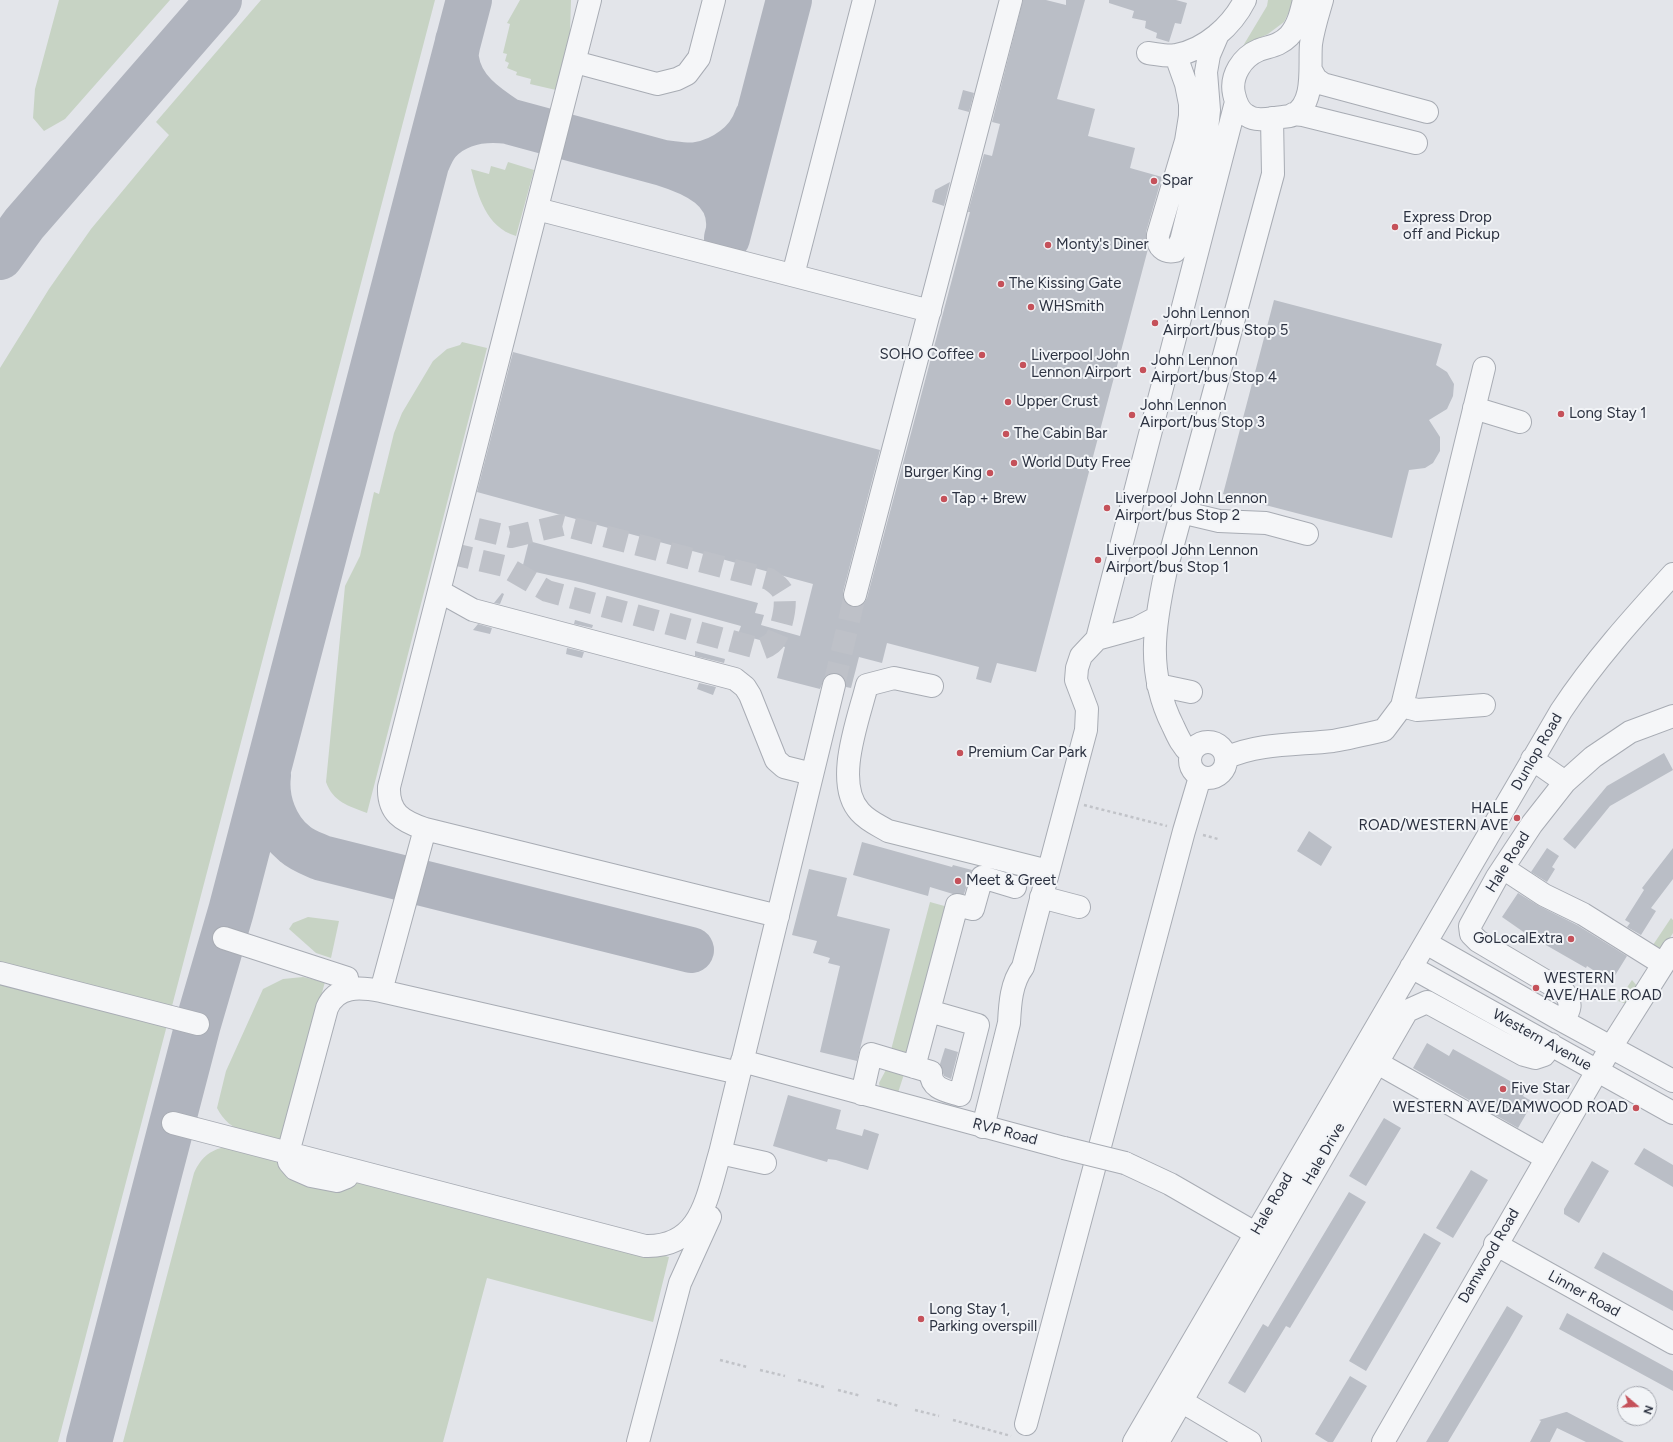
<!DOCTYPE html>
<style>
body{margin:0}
#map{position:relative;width:1673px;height:1442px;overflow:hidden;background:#e3e5ea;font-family:Figtree,sans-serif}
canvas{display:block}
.north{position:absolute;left:1617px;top:1386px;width:40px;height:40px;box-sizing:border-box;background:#f2f4f7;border:1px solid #a3a6ae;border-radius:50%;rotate:109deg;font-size:11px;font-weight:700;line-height:16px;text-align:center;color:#2c3241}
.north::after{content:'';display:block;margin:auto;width:14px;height:18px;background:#c5515a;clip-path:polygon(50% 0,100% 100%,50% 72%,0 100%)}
</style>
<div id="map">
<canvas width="1673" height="1442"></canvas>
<div class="north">N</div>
</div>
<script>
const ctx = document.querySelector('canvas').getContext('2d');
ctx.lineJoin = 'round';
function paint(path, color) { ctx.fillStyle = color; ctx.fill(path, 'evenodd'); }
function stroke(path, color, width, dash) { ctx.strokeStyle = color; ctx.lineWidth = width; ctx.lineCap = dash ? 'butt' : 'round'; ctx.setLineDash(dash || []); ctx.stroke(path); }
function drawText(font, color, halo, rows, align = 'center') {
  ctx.font = font + ' Figtree,sans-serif'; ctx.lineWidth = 4; ctx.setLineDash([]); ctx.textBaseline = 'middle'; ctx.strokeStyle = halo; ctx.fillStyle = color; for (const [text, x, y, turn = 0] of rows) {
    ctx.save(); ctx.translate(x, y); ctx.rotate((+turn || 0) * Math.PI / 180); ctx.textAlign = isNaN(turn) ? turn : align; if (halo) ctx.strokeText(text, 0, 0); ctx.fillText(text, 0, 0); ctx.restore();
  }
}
paint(new Path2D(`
 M 59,0 L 170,0 L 65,119 L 44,131 L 33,118 L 35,89 Z
 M 261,0 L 435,0 L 58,1442 L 0,1442 L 0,368 L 49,289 L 91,229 L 169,135 L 156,122 Z
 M 520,0 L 571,0 L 570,33 L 556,90 L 530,84 L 531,79 L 516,75 L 517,72 L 507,68 L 509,63 L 505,61 L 507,54 L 503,53 L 510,24 L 507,23 Z
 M 1268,0 L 1295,0 L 1284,22 L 1268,34 L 1243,46 L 1267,6 Z
 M 508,162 L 534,170 L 516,236 C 486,227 478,196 471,169 L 489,174 L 491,166 L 505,170 Z
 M 462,342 L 487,348 L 367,813 C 349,806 333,802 326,782 L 345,586 L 360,556 L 374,492 L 379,494 L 394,433 L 402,413 L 433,361 L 447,349 L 460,345 Z
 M 930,902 L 948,907 L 909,1054 L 891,1050 Z
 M 308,917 L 339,921 L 331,958 L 316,953 L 289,929 L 293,923 Z
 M 1671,918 L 1673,920 L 1673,933 L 1662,950 L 1649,951 Z
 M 303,977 L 325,982 L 280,1141 C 254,1134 230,1134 217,1108 L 226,1071 L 263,989 L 283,979 Z
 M 1632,980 L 1638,987 L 1627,1004 L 1618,1001 Z
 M 888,1066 L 905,1071 L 896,1099 L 881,1094 L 879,1083 Z
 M 230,1146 L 669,1257 L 653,1322 L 487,1278 L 443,1442 L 123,1442 L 194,1173 C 202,1156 211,1149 230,1146 Z`), '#c7d3c4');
stroke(new Path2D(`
 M 508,121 L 663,163
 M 427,162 C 430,155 434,146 439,141 C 458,121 483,118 508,121 C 485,106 460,89 456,59 C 455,54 457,47 458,41
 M 729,228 C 732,189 695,173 663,163 C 674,164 687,167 698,165 C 723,161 749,143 757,118
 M 727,238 L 789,0
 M 0,257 L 24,224 L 219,0
 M 268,775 C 265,800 275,828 295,844 C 303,851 313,854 322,858 L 691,950
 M 89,1442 L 198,1024 L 231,911 L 469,0`), '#b0b4be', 46);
paint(new Path2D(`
 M 1023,0 L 1046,0 L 1066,5 L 1066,0 L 1085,0 L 1057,99 L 1095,109 L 1088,136 L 1135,148 L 1130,168 L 1162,177 L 1146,232 L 1148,249 L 1036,672 L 997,663 L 991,683 L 976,679 L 979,667 L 887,643 L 882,663 L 859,657 L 851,688 L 846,687 L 846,681 L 842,676 L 837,673 L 831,673 L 825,677 L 820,689 L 777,678 L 785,647 L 738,634 L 741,626 L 584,583 L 522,569 L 529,541 L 758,603 L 755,613 L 764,615 L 761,625 L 800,636 L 813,584 L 477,492 L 513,352 L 880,450 L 843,592 L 843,598 L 846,604 L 851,607 L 858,607 L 864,603 L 867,598 L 970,212 L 968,212 L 984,154 L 992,156 L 1000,124 L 992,122 Z
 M 1109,0 L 1176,0 L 1187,3 L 1181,24 L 1175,23 L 1169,42 L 1156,38 L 1157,33 L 1145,28 L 1146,21 L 1132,18 L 1134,11 L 1109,3 Z
 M 963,90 L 974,93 L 969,112 L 958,109 Z
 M 950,182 L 944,206 L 932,202 L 935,190 Z
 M 1274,300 L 1442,344 L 1436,365 L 1447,372 L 1454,384 L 1453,396 L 1447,409 L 1429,420 L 1440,437 L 1440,451 L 1433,463 L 1425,468 L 1409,470 L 1392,538 L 1223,494 Z
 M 502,593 L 504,594 L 500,604 L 494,603 Z
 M 575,620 L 593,625 L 592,628 L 574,624 Z
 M 478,624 L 492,628 L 490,634 L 473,630 Z
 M 567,648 L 584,652 L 582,658 L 566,654 Z
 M 695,651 L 725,659 L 724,663 L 695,656 Z
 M 699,683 L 716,687 L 713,695 L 697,689 Z
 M 1664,753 L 1673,770 L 1610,806 L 1575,849 L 1563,839 L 1607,786 Z
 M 1309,831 L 1332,847 L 1321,866 L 1297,851 Z
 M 862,842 L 952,867 L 953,865 L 972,870 L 964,894 L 953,894 L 930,887 L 928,896 L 853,875 Z
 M 1547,848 L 1559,856 L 1552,867 L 1555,869 L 1547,882 L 1531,872 Z
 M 1673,848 L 1673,879 L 1651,908 L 1656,911 L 1641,935 L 1627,927 L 1630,923 L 1625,920 L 1644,890 L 1642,888 Z
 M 809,869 L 847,878 L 837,916 L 890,929 L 857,1061 L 820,1052 L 840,966 L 828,963 L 830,958 L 813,953 L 817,941 L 792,935 Z
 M 1518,893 L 1539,906 L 1577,925 L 1627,956 L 1611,982 L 1587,966 L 1586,968 L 1525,933 L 1502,917 Z
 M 1427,1043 L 1449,1056 L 1453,1049 L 1526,1090 L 1523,1096 L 1533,1102 L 1518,1128 L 1413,1068 Z
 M 945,1048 L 958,1052 L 951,1079 L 944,1076 L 940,1064 Z
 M 788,1095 L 841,1110 L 836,1129 L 862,1136 L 864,1129 L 879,1134 L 868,1170 L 836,1160 L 828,1159 L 827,1162 L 773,1146 Z
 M 1384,1118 L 1401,1128 L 1366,1186 L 1349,1176 Z
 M 1644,1148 L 1673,1165 L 1673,1187 L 1634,1164 Z
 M 1592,1161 L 1609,1171 L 1579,1223 L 1564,1214 L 1564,1209 Z
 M 1471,1170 L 1488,1180 L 1453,1238 L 1436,1228 Z
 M 1349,1192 L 1366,1202 L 1290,1328 L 1286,1326 L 1245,1393 L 1228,1383 L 1263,1324 L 1268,1327 Z
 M 1424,1233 L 1441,1243 L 1366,1371 L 1349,1361 Z
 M 1603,1252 L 1673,1291 L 1673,1311 L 1594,1268 Z
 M 1507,1306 L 1523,1316 L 1508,1342 L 1448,1442 L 1426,1442 Z
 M 1567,1313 L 1673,1371 L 1673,1391 L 1559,1329 Z
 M 1350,1376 L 1367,1386 L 1333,1442 L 1328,1442 L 1315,1434 Z
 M 1566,1412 L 1567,1412 L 1624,1442 L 1586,1442 L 1557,1428 L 1550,1442 L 1530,1442 L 1541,1421 L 1539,1420 Z`), '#babec6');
stroke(new Path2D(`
 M 449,553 L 504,566 L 547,591 L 761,649 C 767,647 773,644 776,638 C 781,630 787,605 784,595 C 782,588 775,583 769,579 L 562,525 L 511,537 L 457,524
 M 834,685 L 855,595`), '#bec1c8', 22, [22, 11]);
const minor = new Path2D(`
 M 590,0 L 389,787 C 388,813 402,821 425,829 L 778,916
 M 1304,0 C 1301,13 1298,26 1289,36 C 1279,46 1270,46 1259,50 C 1242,57 1230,76 1234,94 C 1236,103 1239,112 1248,116 C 1255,121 1267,119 1275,118 C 1280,117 1288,117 1293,115 C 1316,103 1309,65 1311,44 C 1313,29 1318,14 1322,0
 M 1148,53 C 1157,54 1168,57 1176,55 C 1205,50 1232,26 1245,0
 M 1176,56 L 1186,84 L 1190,104 L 1190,116 L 1186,141 L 1158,235 C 1157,247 1164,253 1175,251 L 1181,241 L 1206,139 L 1209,110 L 1206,72 L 1209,55 L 1218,34
 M 575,62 L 657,84 L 677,79 L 687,74 L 699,58 L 714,0
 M 1311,70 L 1316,79 L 1323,84 L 1427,112
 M 1293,114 L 1303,115 L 1416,143
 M 537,209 L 930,311
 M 793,275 L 864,0
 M 1474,408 L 1520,422
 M 1181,512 L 1219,521 L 1266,523 L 1307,534
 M 439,591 L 473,610 L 735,679 L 745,687 L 750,695 L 776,760 L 784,767 L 812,774
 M 855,595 L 1011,0
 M 1097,639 L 1236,102
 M 1158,685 L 1191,692
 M 932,686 L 894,678 L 867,685 C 859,718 833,783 860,812 C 868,821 878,825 888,831 L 1048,871
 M 1402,706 L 1417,710 L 1484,705
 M1190 760a18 18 0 1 1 36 0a18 18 0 1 1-36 0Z
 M 1191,754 C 1182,746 1178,737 1173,726 C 1146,672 1154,626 1166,570 L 1273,174 L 1272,118
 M 1226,758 C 1258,743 1298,745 1333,741 C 1350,738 1367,734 1384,730 L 1402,706 L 1484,368
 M 1532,759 L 1565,782
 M 1503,868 L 1544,895 L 1583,914 L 1663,964
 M 1041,897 L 1079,907
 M 224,938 L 347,978 L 349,989
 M 1426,943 L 1563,1021 L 1673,1081
 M 1411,967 L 1673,1113
 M 0,973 L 198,1024
 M 381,991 L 425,829
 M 1563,1021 C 1570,1010 1573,1003 1564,992 L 1478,941 L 1471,934 L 1470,926 L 1497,877 L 1532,824 L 1565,782 L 1593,757 L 1630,732 L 1673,716
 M 1365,1056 L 1546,1158
 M 742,1061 L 1064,1148
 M 914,1067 L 957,905 L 973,909 L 982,877 L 1015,887
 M 862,1094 L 871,1054 L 931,1072 C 930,1089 947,1091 960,1095 L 978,1025 L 929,1011
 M 173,1123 L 645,1246 C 702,1248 707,1196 720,1153 L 834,685
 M 983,1127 L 1009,1023 C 1010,1004 1011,983 1023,967 L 1086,730 L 1087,709 L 1076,680 L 1077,668 L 1081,656 L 1097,639 L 1137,628 L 1156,618
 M 720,1153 L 765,1163
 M 1125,1163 L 1170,1184 L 1255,1233
 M 349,1173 L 347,1177 L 337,1181 L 311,1176 L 295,1169 L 289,1162 L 288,1153 L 327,1008 C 337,985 360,987 381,991 L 739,1073
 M 1495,1244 L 1673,1343
 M 1181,1401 L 1250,1442
 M 1026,1424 L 1184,831 L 1200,777
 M 638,1442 L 680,1283 L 710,1217
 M 1134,1442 L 1561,711 C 1594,661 1633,618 1673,574
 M 1158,1442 L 1407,1011 L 1427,1002 L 1524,1055 L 1535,1058 L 1544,1055 L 1551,1044
 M 1383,1442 L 1611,1047 L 1673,949`);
stroke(minor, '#a8acb4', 24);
stroke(new Path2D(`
 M 1084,805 L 1167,826
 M 1203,835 L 1218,839
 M 720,1360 L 747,1367
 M 760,1370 L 785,1376
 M 798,1380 L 824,1387
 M 838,1390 L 861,1396
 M 877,1400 L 899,1406
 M 915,1410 L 939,1416
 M 953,1420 L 1011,1436`), '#c1c3c8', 2.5, [3, 3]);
stroke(minor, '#f5f6f8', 22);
const minorBridge = new Path2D(`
 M 1064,1148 L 1125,1163`);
stroke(minorBridge, '#a8acb4', 24, []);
stroke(minorBridge, '#f5f6f8', 22);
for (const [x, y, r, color] of [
 [1154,181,4,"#c5515a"],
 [1395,227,4,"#c5515a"],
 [1048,245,4,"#c5515a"],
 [1001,284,4,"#c5515a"],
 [1031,307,4,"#c5515a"],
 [1155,323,4,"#c5515a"],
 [982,355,4,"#c5515a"],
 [1023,365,4,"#c5515a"],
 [1143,370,4,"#c5515a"],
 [1008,402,4,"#c5515a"],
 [1561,414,4,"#c5515a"],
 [1132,415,4,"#c5515a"],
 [1006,434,4,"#c5515a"],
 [1014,463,4,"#c5515a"],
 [990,473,4,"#c5515a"],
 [944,499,4,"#c5515a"],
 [1107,508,4,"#c5515a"],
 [1098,560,4,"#c5515a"],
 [960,753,4,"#c5515a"],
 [1517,818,4,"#c5515a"],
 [958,881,4,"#c5515a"],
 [1571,939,4,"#c5515a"],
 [1536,988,4,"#c5515a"],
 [1503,1089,4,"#c5515a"],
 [1636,1108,4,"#c5515a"],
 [921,1319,4,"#c5515a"]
]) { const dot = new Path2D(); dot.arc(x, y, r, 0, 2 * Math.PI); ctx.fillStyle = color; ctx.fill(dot); stroke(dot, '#f2f4f7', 1.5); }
drawText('15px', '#2c3241', '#f2f4f7', [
 ["Spar",1162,181],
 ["Express Drop",1403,218],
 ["off and Pickup",1403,235],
 ["Monty's Diner",1056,245],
 ["The Kissing Gate",1009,284],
 ["WHSmith",1039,307],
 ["John Lennon",1163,314],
 ["Airport/bus Stop 5",1163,331],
 ["SOHO Coffee",974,355,"right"],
 ["Liverpool John",1031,356],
 ["Lennon Airport",1031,373],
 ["John Lennon",1151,361],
 ["Airport/bus Stop 4",1151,378],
 ["Upper Crust",1016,402],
 ["John Lennon",1140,406],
 ["Airport/bus Stop 3",1140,423],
 ["Long Stay 1",1569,414],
 ["The Cabin Bar",1014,434],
 ["World Duty Free",1022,463],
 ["Burger King",982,473,"right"],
 ["Tap + Brew",952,499],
 ["Liverpool John Lennon",1115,499],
 ["Airport/bus Stop 2",1115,516],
 ["Liverpool John Lennon",1106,551],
 ["Airport/bus Stop 1",1106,568],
 ["Premium Car Park",968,753],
 ["HALE",1509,809,"right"],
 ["ROAD/WESTERN AVE",1509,826,"right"],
 ["Meet & Greet",966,881],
 ["GoLocalExtra",1563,939,"right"],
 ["WESTERN",1544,979],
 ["AVE/HALE ROAD",1544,996],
 ["Five Star",1511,1089],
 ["WESTERN AVE/DAMWOOD ROAD",1628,1108,"right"],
 ["Long Stay 1,",929,1310],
 ["Parking overspill",929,1327]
], 'left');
drawText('15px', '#2c3241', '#f2f4f7', [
 ["Dunlop Road",1537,752,-60],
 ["Hale Road",1508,862,-58],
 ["Western Avenue",1542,1040,29],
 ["RVP Road",1005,1132,15],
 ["Hale Drive",1324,1154,-60],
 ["Hale Road",1272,1204,-60],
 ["Damwood Road",1489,1256,-60],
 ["Linner Road",1584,1294,29]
]);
</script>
